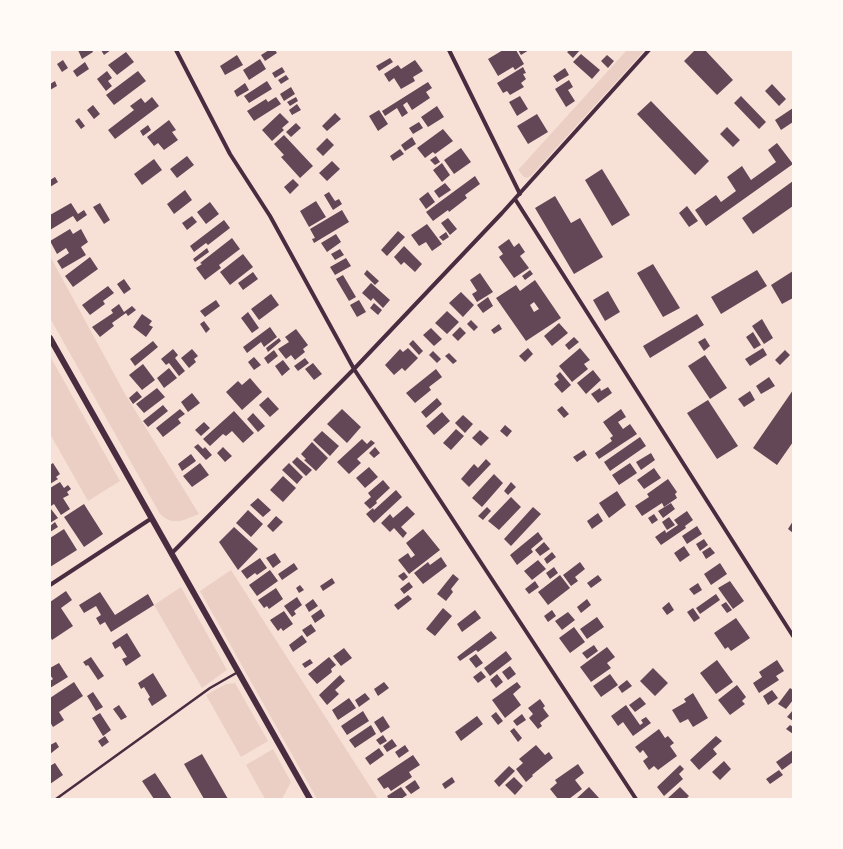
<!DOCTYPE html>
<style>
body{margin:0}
#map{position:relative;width:843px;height:849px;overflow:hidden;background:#f7e1d7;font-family:"PT Sans Narrow",sans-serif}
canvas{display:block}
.frame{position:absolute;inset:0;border:51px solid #fffaf5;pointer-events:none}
</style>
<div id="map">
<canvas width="843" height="849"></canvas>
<div class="frame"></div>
</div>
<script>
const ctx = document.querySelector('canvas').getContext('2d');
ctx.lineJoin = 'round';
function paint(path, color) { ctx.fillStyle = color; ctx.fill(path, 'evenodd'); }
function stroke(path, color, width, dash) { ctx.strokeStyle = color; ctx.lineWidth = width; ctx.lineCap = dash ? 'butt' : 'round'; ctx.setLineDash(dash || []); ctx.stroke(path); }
paint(new Path2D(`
 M 627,50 L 645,50 L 531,176 L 527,178 L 524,177 L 518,170 Z
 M 50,256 L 125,394 L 199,514 C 183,520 174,527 160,514 L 50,318 Z
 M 50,356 L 120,481 L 88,501 L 50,434 Z
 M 231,570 L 378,799 L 317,799 L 200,591 Z
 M 181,587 L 227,670 L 202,688 L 154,605 Z
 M 235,683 L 268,741 L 241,757 L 206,695 L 226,684 Z
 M 273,749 L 291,782 L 282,799 L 265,799 L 246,765 Z`), '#ebcfc5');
paint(new Path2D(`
 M 78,50 L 92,50 L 93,52 L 82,59 Z
 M 101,50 L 111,50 L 104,55 Z
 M 269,50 L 275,50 L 277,53 L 265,61 L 261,55 Z
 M 503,50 L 516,50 L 524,64 L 515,70 L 513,67 L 498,76 L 488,59 Z
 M 518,50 L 529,50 L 521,55 Z
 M 570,50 L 580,50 L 573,58 L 567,52 Z
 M 695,50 L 705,50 L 733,80 L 717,95 L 684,61 Z
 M 126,52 L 134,62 L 117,75 L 108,65 Z
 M 581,54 L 600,70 L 592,79 L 573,62 Z
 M 237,55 L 243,65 L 225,75 L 220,66 Z
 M 607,55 L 614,61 L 608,68 L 601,61 Z
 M 390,58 L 393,62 L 379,71 L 376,66 Z
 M 260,59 L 266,69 L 249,80 L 243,70 Z
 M 63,60 L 68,68 L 62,72 L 57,64 Z
 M 415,60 L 423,71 L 413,77 L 415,81 L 401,89 L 394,78 L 389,82 L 384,74 L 398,65 L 401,69 Z
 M 85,62 L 89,69 L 77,77 L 73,71 Z
 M 282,67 L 285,72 L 275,78 L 272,73 Z
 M 523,67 L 526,73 L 523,74 L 526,79 L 521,83 L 524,87 L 510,95 L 507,91 L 503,93 L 497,83 Z
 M 565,68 L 569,75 L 557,82 L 553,76 Z
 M 107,71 L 112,78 L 108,81 L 112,86 L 106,91 L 97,79 Z
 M 138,71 L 146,81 L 114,105 L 106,95 Z
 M 286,75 L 289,79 L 281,84 L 278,80 Z
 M 569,80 L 573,87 L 568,90 L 575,101 L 566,107 L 555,89 Z
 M 55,81 L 57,86 L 50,90 L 50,84 Z
 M 267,81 L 272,89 L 249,103 L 244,96 Z
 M 428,82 L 432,88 L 426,92 L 430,98 L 412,110 L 407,102 L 403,105 L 408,113 L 402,117 L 397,108 L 385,116 L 382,111 Z
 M 245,83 L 249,90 L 237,97 L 234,91 Z
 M 772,84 L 786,99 L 779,106 L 765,91 Z
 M 291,87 L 295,94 L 284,101 L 280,94 Z
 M 520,96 L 528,109 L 517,116 L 509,102 Z
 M 741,96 L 766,122 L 759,129 L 734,103 Z
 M 152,97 L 159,106 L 115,139 L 108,130 L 134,110 L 130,106 L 141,98 L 145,103 Z
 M 276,97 L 281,104 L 254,121 L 247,111 L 266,99 L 268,102 Z
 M 296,97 L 298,101 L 290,106 L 287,102 Z
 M 651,101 L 709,161 L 695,175 L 637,114 Z
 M 297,104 L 301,110 L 292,115 L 289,110 Z
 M 93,105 L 100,114 L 94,119 L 87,110 Z
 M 437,106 L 444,117 L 428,127 L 421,117 Z
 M 793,108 L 793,122 L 781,130 L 775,120 Z
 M 379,110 L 388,124 L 378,131 L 369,116 Z
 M 280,113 L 289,122 L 282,128 L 284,130 L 272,141 L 262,130 Z
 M 335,113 L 341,119 L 327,131 L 322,126 Z
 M 537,114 L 548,132 L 528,144 L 517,126 Z
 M 79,118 L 85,126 L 81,129 L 75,121 Z
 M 169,120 L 176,130 L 172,132 L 178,140 L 164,150 L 158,143 L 154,146 L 147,137 Z
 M 419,122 L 423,128 L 413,134 L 409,128 Z
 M 296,123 L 301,128 L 291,137 L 286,132 Z
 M 148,125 L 151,130 L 143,136 L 140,131 Z
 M 727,127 L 740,140 L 733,147 L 720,134 Z
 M 443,129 L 453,141 L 435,154 L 433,152 L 425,158 L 417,148 Z
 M 284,135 L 313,166 L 300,178 L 281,157 L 284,155 L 274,144 Z
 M 412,137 L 416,144 L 405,151 L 401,145 Z
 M 327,138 L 334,145 L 323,156 L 316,149 Z
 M 777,143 L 793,164 L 706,226 L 695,210 L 716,195 L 721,202 L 736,191 L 727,177 L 742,166 L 751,180 L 776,162 L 768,150 Z
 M 461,148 L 471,162 L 454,174 L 444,160 Z
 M 400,149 L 404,154 L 393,161 L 390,156 Z
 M 187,156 L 194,165 L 177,178 L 170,169 Z
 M 436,156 L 440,162 L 435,165 L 430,160 Z
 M 154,159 L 162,170 L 142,185 L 134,174 Z
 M 332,161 L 340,169 L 327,181 L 319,173 Z
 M 442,163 L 450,175 L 442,182 L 433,170 Z
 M 602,169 L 630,215 L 612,226 L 585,180 Z
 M 475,176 L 480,184 L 465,195 L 467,198 L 449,212 L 448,210 L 433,221 L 426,212 Z
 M 55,177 L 58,182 L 50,187 L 50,180 Z
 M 293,179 L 299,185 L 290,194 L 284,187 Z
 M 793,181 L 793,206 L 753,234 L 742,218 Z
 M 445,183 L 451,190 L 439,198 L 434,191 Z
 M 185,190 L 192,200 L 174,214 L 167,204 Z
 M 329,192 L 335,201 L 339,199 L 342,204 L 333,210 L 324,195 Z
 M 428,192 L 435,202 L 426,209 L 419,199 Z
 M 555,196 L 571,223 L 580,218 L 603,257 L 574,274 L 535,208 Z
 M 316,201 L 326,217 L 309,227 L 300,211 Z
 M 210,202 L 219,214 L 206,224 L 197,212 Z
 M 71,203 L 78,214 L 84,210 L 87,215 L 77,222 L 73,216 L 50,230 L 50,215 Z
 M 100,203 L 110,220 L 104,224 L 93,207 Z
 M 687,206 L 698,221 L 689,227 L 679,213 Z
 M 342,210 L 349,222 L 314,243 L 312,239 L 315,238 L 310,229 Z
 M 192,216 L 197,222 L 187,230 L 182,223 Z
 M 448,218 L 457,229 L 450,235 L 441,223 Z
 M 224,220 L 230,228 L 208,245 L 206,243 L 194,252 L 190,246 Z
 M 427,224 L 442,244 L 432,251 L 426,242 L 419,246 L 411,235 Z
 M 70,229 L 73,234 L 81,229 L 88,242 L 81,247 L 86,255 L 62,269 L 57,261 L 69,253 L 66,248 L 57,254 L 50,241 Z
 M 398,231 L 405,237 L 387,256 L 381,250 Z
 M 446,232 L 449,237 L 443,241 L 439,237 Z
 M 336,234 L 341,242 L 327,252 L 321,243 Z
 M 232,238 L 240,249 L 219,265 L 221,268 L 205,280 L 196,268 L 202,264 L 200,263 Z
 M 509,239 L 514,247 L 519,243 L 525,252 L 520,256 L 529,268 L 514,278 L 499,257 L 503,254 L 498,247 Z
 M 404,246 L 422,264 L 415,272 L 404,262 L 401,265 L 394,257 Z
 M 207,248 L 209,252 L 195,262 L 193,259 Z
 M 340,249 L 344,255 L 335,260 L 331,254 Z
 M 243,254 L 253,267 L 230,285 L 220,272 Z
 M 90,257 L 98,269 L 73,287 L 65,276 Z
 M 346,258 L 351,266 L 335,275 L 330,267 Z
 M 653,264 L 680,308 L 663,317 L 637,273 Z
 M 367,270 L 379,281 L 375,285 L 364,274 Z
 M 530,270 L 533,274 L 525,280 L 522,276 Z
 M 757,270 L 767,286 L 721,314 L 711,297 Z
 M 793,271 L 793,298 L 782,304 L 771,285 Z
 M 253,272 L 258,279 L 243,290 L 238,283 Z
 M 480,273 L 493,292 L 477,302 L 472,294 L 477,291 L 470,280 Z
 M 343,275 L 356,297 L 349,301 L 336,279 Z
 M 124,279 L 131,289 L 124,294 L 117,284 Z
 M 535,280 L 561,318 L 526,341 L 496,298 L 516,285 L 520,291 ZM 534,302 L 539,309 L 534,312 L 530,305 Z
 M 371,283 L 390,300 L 383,308 L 373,298 L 371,301 L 362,293 Z
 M 108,286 L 114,293 L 103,301 L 105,304 L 90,315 L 82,305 Z
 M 608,291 L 620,312 L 605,321 L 593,300 Z
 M 461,292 L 474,305 L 463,317 L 449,303 Z
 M 271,294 L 279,305 L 259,320 L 251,309 Z
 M 488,297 L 493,306 L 483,313 L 477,305 Z
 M 216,300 L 220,306 L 205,317 L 200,311 Z
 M 359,300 L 366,312 L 357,317 L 350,305 Z
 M 374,303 L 382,310 L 378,315 L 370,308 Z
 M 119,304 L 124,312 L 132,306 L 136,310 L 128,316 L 126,313 L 112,323 L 114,326 L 100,337 L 92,327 L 113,313 L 111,310 Z
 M 447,311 L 459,322 L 447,334 L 435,323 Z
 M 248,312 L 259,328 L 252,333 L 241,318 Z
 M 142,314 L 152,321 L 149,325 L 153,327 L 146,337 L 133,327 Z
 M 697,314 L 704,325 L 650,358 L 643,346 Z
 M 762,319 L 773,338 L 764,344 L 752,326 Z
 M 471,320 L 478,327 L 474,331 L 467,324 Z
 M 204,321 L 210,329 L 206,333 L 200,324 Z
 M 559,323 L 568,333 L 552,346 L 544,336 Z
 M 499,324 L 502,329 L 494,334 L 491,330 Z
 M 270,327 L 277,337 L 264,347 L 261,342 L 247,353 L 243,347 Z
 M 460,327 L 466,333 L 458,341 L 452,335 Z
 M 431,328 L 442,339 L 434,346 L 423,335 Z
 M 296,329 L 308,345 L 303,349 L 305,352 L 295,360 L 291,355 L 286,359 L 278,349 L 289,342 L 285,337 Z
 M 753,332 L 761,345 L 754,349 L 746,337 Z
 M 574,337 L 579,342 L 569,350 L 565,345 Z
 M 279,338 L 281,341 L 268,352 L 266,348 Z
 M 705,338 L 710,346 L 704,351 L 698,342 Z
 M 413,340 L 423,351 L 419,355 L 409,344 Z
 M 153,341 L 158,347 L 135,366 L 130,359 Z
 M 408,348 L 418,358 L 405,371 L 402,368 L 394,375 L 385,365 L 400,349 L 403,352 Z
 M 528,348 L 533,354 L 525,362 L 519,356 Z
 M 580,348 L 590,360 L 584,364 L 588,369 L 572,382 L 559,366 Z
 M 763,348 L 767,355 L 750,366 L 745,359 Z
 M 173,349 L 178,355 L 175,358 L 185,371 L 179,376 L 169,363 L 166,365 L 161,359 Z
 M 192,349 L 198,356 L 194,359 L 196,362 L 189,368 L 181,358 Z
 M 274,350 L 278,356 L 268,364 L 264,358 Z
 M 785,350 L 790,355 L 780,365 L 775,360 Z
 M 433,351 L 441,359 L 437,363 L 429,355 Z
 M 449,353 L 457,361 L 453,364 L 445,356 Z
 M 705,355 L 727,388 L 710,399 L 688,366 Z
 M 254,357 L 261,365 L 254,370 L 248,362 Z
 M 305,358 L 309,363 L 298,371 L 294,366 Z
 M 283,360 L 290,369 L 282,376 L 275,366 Z
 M 313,363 L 322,374 L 314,380 L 305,369 Z
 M 143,364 L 155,380 L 142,390 L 129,375 Z
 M 169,368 L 177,378 L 164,388 L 157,378 Z
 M 436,369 L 442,377 L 429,387 L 431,390 L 415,403 L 406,393 Z
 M 593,370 L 601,380 L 586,394 L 577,383 Z
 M 560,372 L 571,385 L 562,393 L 554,384 L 559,380 L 556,376 Z
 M 769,377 L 775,386 L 761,394 L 756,386 Z
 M 250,378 L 262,392 L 242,410 L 226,392 L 238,381 L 242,385 Z
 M 608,387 L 612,393 L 598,403 L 591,394 L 600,388 L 601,391 Z
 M 157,388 L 165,397 L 144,413 L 136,404 Z
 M 793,390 L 793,442 L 777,465 L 753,448 Z
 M 137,391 L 142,397 L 133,404 L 129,398 Z
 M 750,391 L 755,400 L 744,407 L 738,399 Z
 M 192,393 L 200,403 L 188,412 L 181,402 Z
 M 268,397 L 279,409 L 270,417 L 259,405 Z
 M 437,398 L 442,404 L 426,418 L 421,412 Z
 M 708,400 L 738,446 L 717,459 L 687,413 Z
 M 163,405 L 168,411 L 148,427 L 143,421 Z
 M 562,406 L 569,414 L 564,418 L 557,410 Z
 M 180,409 L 185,414 L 178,419 L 181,423 L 163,437 L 156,428 Z
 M 342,409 L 361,427 L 347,443 L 327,424 Z
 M 621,409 L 626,417 L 618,422 L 623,429 L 630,424 L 637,434 L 599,459 L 595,453 L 612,441 L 610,438 L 613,436 L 603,422 Z
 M 234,411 L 254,433 L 243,443 L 232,431 L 226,436 L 223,434 L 210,446 L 203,439 Z
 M 442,412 L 450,421 L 434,435 L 426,426 Z
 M 253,413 L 265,426 L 258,432 L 247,419 Z
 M 463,415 L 473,424 L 465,433 L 455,423 Z
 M 204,422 L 210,428 L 201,436 L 195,430 Z
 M 505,425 L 512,431 L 507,437 L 500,431 Z
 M 456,429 L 464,436 L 451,450 L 443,443 Z
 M 480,430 L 489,438 L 481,446 L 472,438 Z
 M 322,431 L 339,446 L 330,456 L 313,440 Z
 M 640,437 L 646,446 L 610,471 L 604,462 Z
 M 362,439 L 367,444 L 371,440 L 375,443 L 357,459 L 361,463 L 349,474 L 337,462 Z
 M 312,442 L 328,458 L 316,471 L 304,460 L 306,459 L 301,454 Z
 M 198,444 L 203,449 L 205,447 L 212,455 L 206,460 L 194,447 Z
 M 223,447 L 232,456 L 225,462 L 217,453 Z
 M 375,447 L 380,453 L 374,458 L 369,453 Z
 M 584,450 L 587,455 L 577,462 L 573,457 Z
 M 651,453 L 655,460 L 641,470 L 636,462 Z
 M 191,454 L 196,461 L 182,471 L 178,464 Z
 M 297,457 L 312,470 L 306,476 L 292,462 Z
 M 486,459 L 491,464 L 469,487 L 461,479 L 474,464 L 478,468 Z
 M 53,463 L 60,474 L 56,477 L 58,479 L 50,484 L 50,465 Z
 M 200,463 L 209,475 L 192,487 L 183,476 Z
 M 289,463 L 303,477 L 297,484 L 282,470 Z
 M 630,463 L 637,473 L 619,485 L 612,475 Z
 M 369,467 L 378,477 L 365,488 L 356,478 Z
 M 654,468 L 661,478 L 644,489 L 637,480 Z
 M 494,474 L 503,483 L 482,507 L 472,498 Z
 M 283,476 L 296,488 L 283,502 L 270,490 Z
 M 668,479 L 677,492 L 675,494 L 677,498 L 664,507 L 662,503 L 642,516 L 635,506 L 649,497 L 647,494 Z
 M 383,480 L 390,488 L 376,501 L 377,503 L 370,509 L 364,503 L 371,497 L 368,493 Z
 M 60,482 L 64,488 L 68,485 L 71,489 L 67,492 L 69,495 L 63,498 L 70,509 L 61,515 L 54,504 L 51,506 L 50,505 L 50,488 Z
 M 511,482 L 516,487 L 508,495 L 504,491 Z
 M 396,490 L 402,497 L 374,523 L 366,514 L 373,508 L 374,510 Z
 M 617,491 L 626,505 L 609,518 L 599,503 Z
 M 511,497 L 521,507 L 499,530 L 488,521 Z
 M 258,498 L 271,510 L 263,517 L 250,505 Z
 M 671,503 L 675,509 L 663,518 L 658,511 Z
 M 84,504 L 103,534 L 84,547 L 64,517 Z
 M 407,506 L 415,514 L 401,527 L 407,533 L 403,538 L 394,528 L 390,532 L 381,523 L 390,514 L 393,518 Z
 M 487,507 L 491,511 L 483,520 L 478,516 Z
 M 533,507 L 541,514 L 511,546 L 504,539 Z
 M 51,509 L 58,518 L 50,523 L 50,510 Z
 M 248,510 L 263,524 L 251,537 L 236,523 Z
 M 687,511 L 693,520 L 685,526 L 686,528 L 661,545 L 655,537 L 665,530 L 666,533 L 678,525 L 674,520 Z
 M 598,513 L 603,521 L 592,529 L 587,521 Z
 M 654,514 L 658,520 L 652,524 L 648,518 Z
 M 276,516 L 283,522 L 273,532 L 267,526 Z
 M 669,517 L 675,525 L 667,530 L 662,522 Z
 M 793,521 L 793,533 L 788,529 Z
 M 55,522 L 58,527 L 50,532 L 50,526 Z
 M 697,526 L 702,534 L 687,544 L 682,536 Z
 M 234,527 L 258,549 L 238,570 L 219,542 Z
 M 64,529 L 77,550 L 50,567 L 50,538 Z
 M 423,529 L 440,550 L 409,574 L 398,560 L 408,553 L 411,558 L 415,555 L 406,543 Z
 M 538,532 L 543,539 L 531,549 L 533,552 L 517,565 L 510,555 Z
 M 704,539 L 708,545 L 700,551 L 696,544 Z
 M 544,542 L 550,549 L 540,556 L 535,550 Z
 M 684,546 L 690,555 L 680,562 L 674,553 Z
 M 710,547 L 715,553 L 706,559 L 702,552 Z
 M 552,552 L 556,557 L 547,564 L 544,559 Z
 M 275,553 L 281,562 L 273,568 L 266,558 Z
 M 441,557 L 447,566 L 423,584 L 414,573 L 428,562 L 430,565 Z
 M 260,558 L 267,568 L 257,575 L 255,573 L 247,579 L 241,571 Z
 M 538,560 L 546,569 L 532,580 L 524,571 Z
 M 580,562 L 585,569 L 575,577 L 578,581 L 571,586 L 563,575 Z
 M 294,563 L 298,569 L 282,580 L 278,574 Z
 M 720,563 L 727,574 L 711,585 L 704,574 Z
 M 554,567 L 558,573 L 550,579 L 546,573 Z
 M 270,570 L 278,581 L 257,596 L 249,585 Z
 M 404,572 L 408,577 L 403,581 L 398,576 Z
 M 453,574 L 459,579 L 451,589 L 453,592 L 446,601 L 437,594 Z
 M 560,575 L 570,588 L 548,605 L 538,592 Z
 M 598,575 L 602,580 L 591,588 L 587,583 Z
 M 332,578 L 335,583 L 323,591 L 320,586 Z
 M 535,581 L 539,587 L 529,594 L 525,589 Z
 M 730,581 L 744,601 L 733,609 L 718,588 Z
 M 409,582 L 413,587 L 404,594 L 400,589 Z
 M 698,583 L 702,590 L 694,595 L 689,589 Z
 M 300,585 L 304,590 L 299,593 L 296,588 Z
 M 276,588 L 283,599 L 269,609 L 267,606 L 264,608 L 258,600 Z
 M 66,591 L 72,600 L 61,608 L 73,626 L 52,640 L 50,636 L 50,602 Z
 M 100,592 L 115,615 L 148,594 L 154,605 L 111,632 L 105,622 L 100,625 L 96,618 L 101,615 L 96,606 L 84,613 L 79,605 Z
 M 716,594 L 720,600 L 700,614 L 696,608 Z
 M 408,595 L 412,599 L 398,610 L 394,605 Z
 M 297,597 L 302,605 L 294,611 L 296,614 L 292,617 L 284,606 Z
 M 313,599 L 318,606 L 309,612 L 305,605 Z
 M 587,599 L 591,605 L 581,613 L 577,607 Z
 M 669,602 L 674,610 L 667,615 L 662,608 Z
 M 726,602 L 732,610 L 727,613 L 721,605 Z
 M 443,608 L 452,616 L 435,636 L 426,629 Z
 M 693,608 L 700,618 L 694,622 L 687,612 Z
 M 321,609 L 325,616 L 315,623 L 311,616 Z
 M 475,610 L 481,618 L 462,632 L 457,624 Z
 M 552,610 L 556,616 L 548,622 L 544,616 Z
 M 284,611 L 293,624 L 283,631 L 281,628 L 278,631 L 270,620 Z
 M 568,612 L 575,620 L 562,630 L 555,621 Z
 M 597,617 L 604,627 L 587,639 L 580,629 Z
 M 736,618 L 750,638 L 731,651 L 728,647 L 725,649 L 714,633 Z
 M 311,624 L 316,631 L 307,637 L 302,630 Z
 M 574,627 L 585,642 L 570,653 L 559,638 Z
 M 491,631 L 497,638 L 478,652 L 476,650 L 460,661 L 457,657 Z
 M 127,633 L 141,656 L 126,666 L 122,659 L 127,657 L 120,646 L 115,649 L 112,643 Z
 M 302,635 L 307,642 L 293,652 L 289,645 Z
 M 594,645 L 598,651 L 587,659 L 582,653 Z
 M 607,647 L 615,657 L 607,663 L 611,668 L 591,682 L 580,667 Z
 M 344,648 L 352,658 L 341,666 L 333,656 Z
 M 506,651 L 512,659 L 490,676 L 484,668 Z
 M 476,654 L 483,663 L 476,668 L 469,659 Z
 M 91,657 L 104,676 L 98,680 L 88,665 L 86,666 L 83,662 Z
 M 329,657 L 336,665 L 331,669 L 332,672 L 317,684 L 308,674 Z
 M 310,659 L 313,663 L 305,668 L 302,664 Z
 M 717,660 L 733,682 L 716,694 L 700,673 Z
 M 777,660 L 784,671 L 776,676 L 779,680 L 759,693 L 753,683 L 762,677 L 759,672 Z
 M 59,663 L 68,677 L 50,688 L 50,681 L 53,679 L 50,675 L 50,668 Z
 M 510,666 L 516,674 L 508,680 L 502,672 Z
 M 653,668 L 668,683 L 655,696 L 640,681 Z
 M 481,671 L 486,677 L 478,683 L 473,677 Z
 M 153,673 L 167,696 L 152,706 L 148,699 L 150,697 L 144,687 L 141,689 L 138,683 Z
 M 497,674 L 503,682 L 496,688 L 490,680 Z
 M 610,674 L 618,685 L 601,697 L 593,686 Z
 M 340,675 L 345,681 L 335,690 L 339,694 L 327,705 L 319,695 Z
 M 627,680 L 632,686 L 622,693 L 618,687 Z
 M 74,682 L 83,696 L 59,712 L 64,720 L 53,727 L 50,722 L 50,698 Z
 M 384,682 L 389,688 L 378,696 L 374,689 Z
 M 517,682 L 521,687 L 513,694 L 521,705 L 505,718 L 492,700 Z
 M 737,685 L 746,697 L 742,701 L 745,704 L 730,715 L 718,700 Z
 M 790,688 L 793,690 L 793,700 L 786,709 L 778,704 Z
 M 772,690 L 778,698 L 768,705 L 763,696 Z
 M 93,692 L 103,707 L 96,711 L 87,696 Z
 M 365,693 L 370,699 L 359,707 L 355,700 Z
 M 693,693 L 708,718 L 693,727 L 688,719 L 680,723 L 672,710 L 686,702 L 684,699 Z
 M 640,697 L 646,704 L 635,712 L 629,705 Z
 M 349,698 L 356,708 L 338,720 L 332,710 Z
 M 540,699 L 545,706 L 543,708 L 549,716 L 540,723 L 542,726 L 538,729 L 529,718 L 533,714 L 528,708 Z
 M 119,705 L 127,717 L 121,720 L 113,709 Z
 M 626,705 L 640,725 L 643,723 L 641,720 L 646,717 L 651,723 L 633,736 L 623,722 L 618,726 L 611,716 Z
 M 793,710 L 793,721 L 787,717 Z
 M 363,711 L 369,721 L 347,735 L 341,726 Z
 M 496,712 L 503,721 L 498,725 L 491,716 Z
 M 100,713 L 111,730 L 103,736 L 92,718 Z
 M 522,714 L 526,720 L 517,726 L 513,721 Z
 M 383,716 L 390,727 L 381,733 L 374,722 Z
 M 477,716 L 483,724 L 461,741 L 455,732 Z
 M 371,725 L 376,734 L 355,748 L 349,740 Z
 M 790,725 L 793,727 L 793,734 L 786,729 Z
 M 514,728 L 522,738 L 518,742 L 510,731 Z
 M 659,729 L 665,738 L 668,736 L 674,743 L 670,746 L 677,756 L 658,770 L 654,766 L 649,770 L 643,761 L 648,757 L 643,750 L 640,753 L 635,747 Z
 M 383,735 L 387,741 L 380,745 L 376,740 Z
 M 105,736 L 109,742 L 102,747 L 98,741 Z
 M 716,736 L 722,741 L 713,749 L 717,754 L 699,770 L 690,760 Z
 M 392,739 L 397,746 L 387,752 L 383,746 Z
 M 56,742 L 59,747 L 50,754 L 50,745 Z
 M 405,745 L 409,751 L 399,758 L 395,752 Z
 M 536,745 L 545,755 L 549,752 L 553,758 L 532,775 L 533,776 L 526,782 L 516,769 L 523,763 L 519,759 Z
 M 379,748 L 384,755 L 370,765 L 365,758 Z
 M 793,750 L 793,762 L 782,770 L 776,762 Z
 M 202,754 L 228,799 L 204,799 L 184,764 Z
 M 413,755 L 420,765 L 409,772 L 412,777 L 391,791 L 388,787 L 384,789 L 377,779 Z
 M 724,761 L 731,769 L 720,780 L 712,772 Z
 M 55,763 L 63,775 L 50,784 L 50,766 Z
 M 578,764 L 584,773 L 575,780 L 582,789 L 569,799 L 558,799 L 550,789 L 557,783 L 555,780 Z
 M 680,765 L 684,769 L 679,774 L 683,779 L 664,796 L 657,787 Z
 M 509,766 L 515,771 L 499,787 L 494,781 Z
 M 779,770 L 783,775 L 770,784 L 766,779 Z
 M 155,773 L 172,799 L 154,799 L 142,781 Z
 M 452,777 L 455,782 L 445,789 L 442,784 Z
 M 514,777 L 523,786 L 515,795 L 505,785 Z
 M 415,780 L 420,788 L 411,794 L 405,787 Z
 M 401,787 L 407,795 L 401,799 L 389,799 L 387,796 Z
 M 589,787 L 599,798 L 576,799 Z
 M 680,787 L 689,796 L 686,799 L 669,799 L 668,798 Z`), '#644757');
stroke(new Path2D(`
 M 56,799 L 210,688 L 238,672`), '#4a2c40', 2.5);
stroke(new Path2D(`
 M 176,50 L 230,154 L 270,216 L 354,369 L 636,799
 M 449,50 L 520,194
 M 515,199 L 793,636
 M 172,553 L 354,369 L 502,213 L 649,50
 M 50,585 L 152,518`), '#4a2c40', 4);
stroke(new Path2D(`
 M 50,338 L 310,799`), '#4a2c40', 6);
</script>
